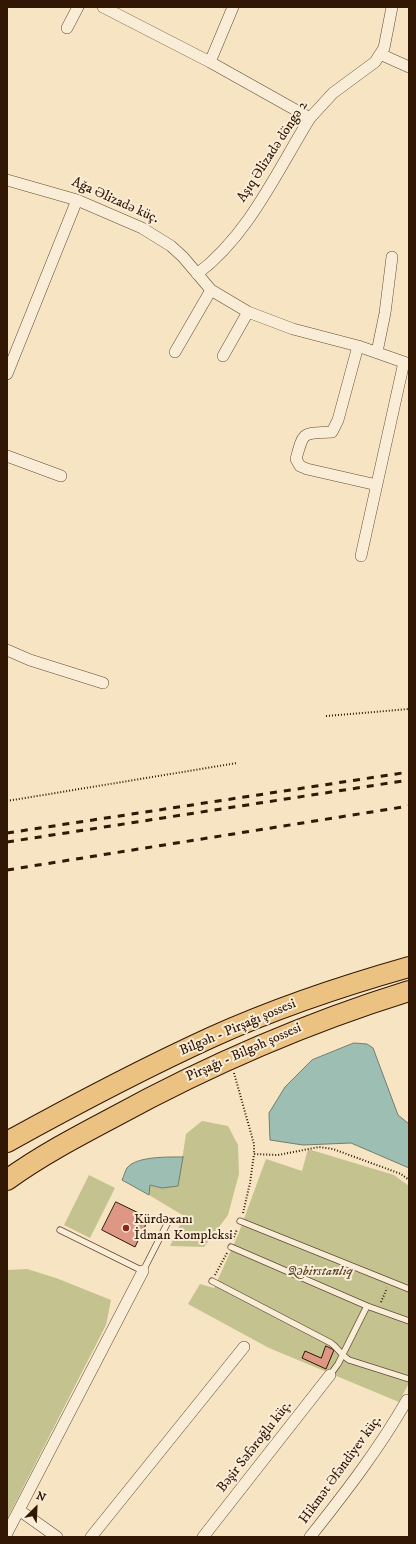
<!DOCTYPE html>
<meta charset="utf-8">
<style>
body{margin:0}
#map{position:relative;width:416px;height:1544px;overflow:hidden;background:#f6e4c3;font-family:"IM FELL DW Pica",serif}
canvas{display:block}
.frame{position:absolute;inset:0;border:8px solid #321704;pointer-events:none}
.north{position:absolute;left:16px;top:1488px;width:40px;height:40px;-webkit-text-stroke:3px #f9edd8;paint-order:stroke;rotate:24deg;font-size:11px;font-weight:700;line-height:16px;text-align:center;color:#321704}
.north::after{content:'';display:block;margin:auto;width:14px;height:18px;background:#321704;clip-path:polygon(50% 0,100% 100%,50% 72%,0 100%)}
</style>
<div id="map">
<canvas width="416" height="1544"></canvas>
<div class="frame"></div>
<div class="north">N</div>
</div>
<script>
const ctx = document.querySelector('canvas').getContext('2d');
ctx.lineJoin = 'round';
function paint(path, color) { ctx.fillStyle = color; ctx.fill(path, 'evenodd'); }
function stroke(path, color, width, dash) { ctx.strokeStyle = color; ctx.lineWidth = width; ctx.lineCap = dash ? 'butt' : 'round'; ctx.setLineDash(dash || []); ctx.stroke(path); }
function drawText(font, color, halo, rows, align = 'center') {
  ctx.font = font + ' "IM FELL DW Pica",serif'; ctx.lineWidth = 4; ctx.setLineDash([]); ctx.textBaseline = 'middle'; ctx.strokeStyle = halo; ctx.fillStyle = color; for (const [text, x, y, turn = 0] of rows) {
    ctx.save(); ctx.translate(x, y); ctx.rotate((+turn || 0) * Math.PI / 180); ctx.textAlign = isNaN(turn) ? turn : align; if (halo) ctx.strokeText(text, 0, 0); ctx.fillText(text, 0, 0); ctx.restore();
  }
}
paint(new Path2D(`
 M 202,1121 L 228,1126 L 238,1145 L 239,1174 L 228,1215 L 204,1247 L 170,1246 L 184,1216 L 149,1195 L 149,1185 L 162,1188 L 178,1186 L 186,1134 Z
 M 308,1149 L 394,1175 L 409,1186 L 409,1383 L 399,1402 L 269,1348 L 188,1304 L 200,1284 L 214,1288 L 238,1235 L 266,1159 L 302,1171 Z
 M 89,1175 L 115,1188 L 90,1238 L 64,1225 Z
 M 27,1269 L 56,1278 L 111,1300 L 106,1325 L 7,1519 L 7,1270 Z`), '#c4c28e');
const water = new Path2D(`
 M 354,1043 L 367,1044 L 373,1048 L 398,1115 L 409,1124 L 409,1168 L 351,1143 L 303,1145 L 270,1140 L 269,1113 L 285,1087 L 312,1060 Z
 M 183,1157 L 178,1186 L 162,1188 L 150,1185 L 149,1195 L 122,1180 C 124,1176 125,1171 127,1168 C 136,1156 169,1157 183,1157 Z`);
paint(water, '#9dbfb3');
stroke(water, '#727c6d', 1);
const building = new Path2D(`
 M 116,1202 L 149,1218 L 135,1247 L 102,1230 Z
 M 326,1346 L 334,1350 L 326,1369 L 302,1358 L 305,1351 L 321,1358 Z`);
paint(building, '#df9785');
stroke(building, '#321704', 1);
const lane = new Path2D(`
 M 240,1221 L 409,1289
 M 60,1230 L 143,1271 L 169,1220
 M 231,1247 L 367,1306 L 409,1321
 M 212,1281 L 331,1343 C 338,1348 341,1355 349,1360 L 409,1379
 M 330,1375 L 338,1364 L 367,1306`);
const street = new Path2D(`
 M 103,7 L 210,62 L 310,118
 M 67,28 L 78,7
 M 380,54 L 409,67
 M 210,62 L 233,7
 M 7,180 L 77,200 L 142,228 L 171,246 L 183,257 L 211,290 L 248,312 L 293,329 L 358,346 L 409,364
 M 197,274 C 249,235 277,171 310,118 L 333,93 L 375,62 L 384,48 L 392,7
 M 358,346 L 338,420 L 332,432 C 302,434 304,430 296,459 L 300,466 L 307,469 L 377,485
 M 175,352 L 211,290
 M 377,352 L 385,313 L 392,257
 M 223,356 L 248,312
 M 7,374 L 77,200
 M 7,456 L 61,476
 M 361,556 L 404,362
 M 7,650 L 30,660 L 103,683
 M 19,1510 L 57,1537
 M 7,1533 L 143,1271
 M 91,1537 L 244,1347
 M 203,1537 L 330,1375
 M 310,1537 C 345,1493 379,1449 407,1400 L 409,1401`);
const highway = new Path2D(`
 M 7,1142 C 74,1105 142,1069 212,1037 C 276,1008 342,986 409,967
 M 7,1180 C 40,1156 78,1136 114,1117 C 209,1065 306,1023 409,991`);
stroke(lane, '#634a34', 7);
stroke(street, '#634a34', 12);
stroke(highway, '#321704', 22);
stroke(new Path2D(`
 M 326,716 L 409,709
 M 7,801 L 237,763
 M 234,1073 L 254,1144 L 254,1154 L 278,1155 L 319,1147 L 333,1149 L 401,1174 L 409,1180
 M 243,1213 L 250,1183 L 254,1154
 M 233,1240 L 237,1229
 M 215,1275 L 227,1253
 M 381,1302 L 387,1288`), '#321704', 2, [1, 2]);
stroke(lane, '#f9edd8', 5.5);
stroke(street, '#f9edd8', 11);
stroke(highway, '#ebc282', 20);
stroke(new Path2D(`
 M 7,833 L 409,772
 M 7,842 L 409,780
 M 7,870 L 409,806`), '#321704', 3, [7, 7]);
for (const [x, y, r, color] of [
 [126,1228,4,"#8f2418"]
]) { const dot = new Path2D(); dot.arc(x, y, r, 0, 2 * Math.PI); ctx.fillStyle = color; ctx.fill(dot); stroke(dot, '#f9edd8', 1.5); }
drawText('14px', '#321704', '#f9edd8', [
 ["Aşıq Əlizadə döngə 2",273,152,-57],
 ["Ağa Əlizadə küç.",115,201,24],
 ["Bilgəh - Pirşağı şossesi",238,1028,-23],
 ["Pirşağı - Bilgəh şossesi",244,1053,-24],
 ["Bəşir Səfəroğlu küç.",255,1447,-52],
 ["Hikmət Əfəndiyev küç.",341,1470,-54]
]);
drawText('14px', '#321704', '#f9edd8', [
 ["Kürdəxanı",134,1220],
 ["İdman Kompleksi",134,1236]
], 'left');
drawText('italic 14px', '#5e4a2d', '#f9edd8', [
 ["Qəbirstanlıq",320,1272]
]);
</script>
